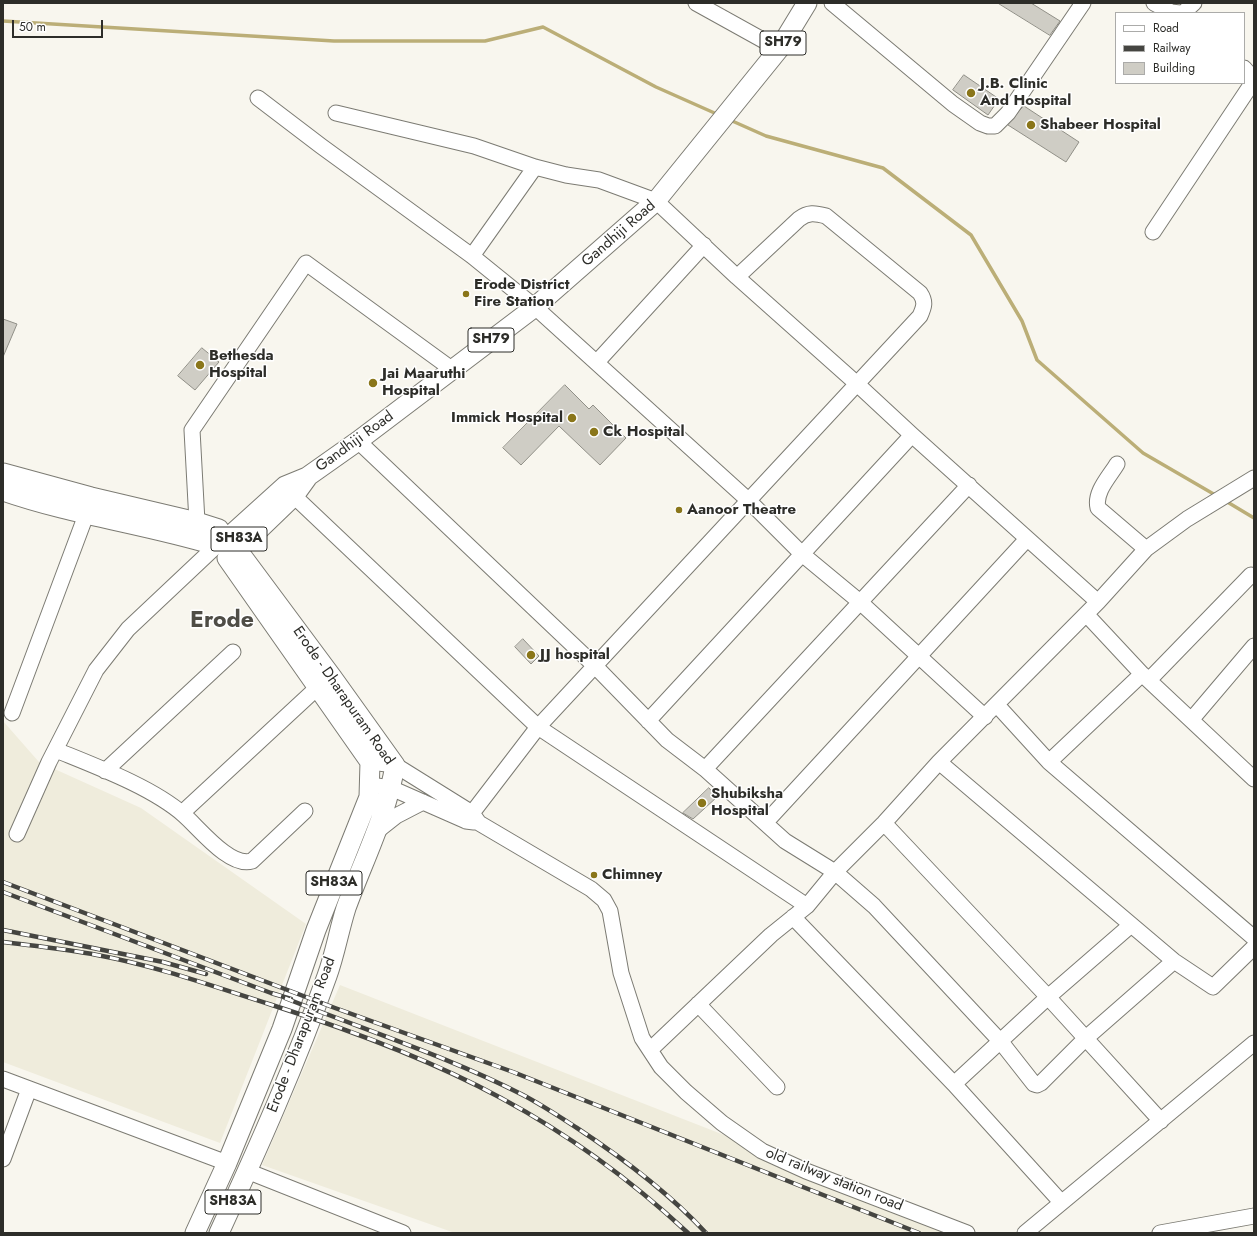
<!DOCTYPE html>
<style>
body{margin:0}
#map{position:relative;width:1257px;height:1236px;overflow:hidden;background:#f8f6ee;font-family:Jost,sans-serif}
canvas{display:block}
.frame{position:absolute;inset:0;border:4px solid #2d2d29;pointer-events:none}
.legend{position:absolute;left:1115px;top:12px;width:130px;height:72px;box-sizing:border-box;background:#fff;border:1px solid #ababa9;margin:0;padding:5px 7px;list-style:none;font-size:12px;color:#2d2d29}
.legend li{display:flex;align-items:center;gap:8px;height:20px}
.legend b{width:20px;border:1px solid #ababa9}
.scale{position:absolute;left:12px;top:20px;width:91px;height:18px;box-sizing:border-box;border:2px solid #2d2d29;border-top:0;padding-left:5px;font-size:12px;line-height:14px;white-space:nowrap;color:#2d2d29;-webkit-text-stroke:3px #fff;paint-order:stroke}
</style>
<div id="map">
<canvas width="1257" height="1236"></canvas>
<div class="frame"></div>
<ul class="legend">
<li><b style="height:5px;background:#fff"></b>Road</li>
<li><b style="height:5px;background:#454541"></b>Railway</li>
<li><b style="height:11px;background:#cfcdc5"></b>Building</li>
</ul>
<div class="scale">50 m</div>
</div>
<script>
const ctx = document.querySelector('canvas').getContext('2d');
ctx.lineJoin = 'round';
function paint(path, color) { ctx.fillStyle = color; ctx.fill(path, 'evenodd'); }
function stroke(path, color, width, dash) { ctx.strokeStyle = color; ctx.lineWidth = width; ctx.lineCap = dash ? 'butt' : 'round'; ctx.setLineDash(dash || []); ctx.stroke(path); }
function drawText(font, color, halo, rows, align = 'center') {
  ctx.font = font + ' Jost,sans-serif'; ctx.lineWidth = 3; ctx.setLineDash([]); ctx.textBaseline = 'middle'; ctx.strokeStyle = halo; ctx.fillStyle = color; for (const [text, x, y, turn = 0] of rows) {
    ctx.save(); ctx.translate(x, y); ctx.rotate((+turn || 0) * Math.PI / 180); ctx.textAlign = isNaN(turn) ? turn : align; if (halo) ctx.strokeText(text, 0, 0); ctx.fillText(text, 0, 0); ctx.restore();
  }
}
paint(new Path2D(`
 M 3,721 L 39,762 L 141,808 L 306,924 L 220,1143 L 3,1062 Z
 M 340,985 L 975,1233 L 455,1233 L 262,1165 Z`), '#efecdc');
stroke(new Path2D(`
 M 3,21 L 334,41 L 485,41 L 543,27 L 656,87 L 719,115
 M 730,120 L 766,136 L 883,168 L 971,235 L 1022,321 L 1037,360 L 1143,453 L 1217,496
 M 1224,500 L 1254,518`), '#bbae77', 3.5);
const building = new Path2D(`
 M 998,3 L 1031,3 L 1060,21 L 1050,35 Z
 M 964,75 L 999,99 L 988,115 L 953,90 Z
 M 1024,106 L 1079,142 L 1066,162 L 1008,125 Z
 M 3,319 L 17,324 L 3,357 Z
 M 202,348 L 219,362 L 195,390 L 178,376 Z
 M 565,385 L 589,409 L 593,405 L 626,438 L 600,465 L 559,426 L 521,465 L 503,448 Z
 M 523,639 L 539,656 L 531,664 L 515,647 Z
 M 709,788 L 717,797 L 693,819 L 683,813 Z`);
paint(building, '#cfcdc5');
stroke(building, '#908f87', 1);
const minor = new Path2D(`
 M 696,3 L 779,49
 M 832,3 L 953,104 L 980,123 L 988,126 L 995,126 L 1008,113 L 1083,3
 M 1154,3 L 1171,12 L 1180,13
 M 1183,13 L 1194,3
 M 258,98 L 321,146 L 472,256 L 535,307 L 748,500 L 802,554 L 860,602 L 985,717
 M 336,113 L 474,146 L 535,167 L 566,175 L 599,180 L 656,201 L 737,277 L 856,383 L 912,435 L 1098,602
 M 1153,232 L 1251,85 L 1251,76 L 1244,68
 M 472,256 L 535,167
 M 597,362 L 704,245
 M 358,441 L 594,665 L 667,740 L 705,769 L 785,841 L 835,872 L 874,906 L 1001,1042 L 1034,1084 L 1037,1085 L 1041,1083 L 1086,1038 L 1174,961
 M 1117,464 C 1110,476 1094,492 1098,508 L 1146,549
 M 294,496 L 538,727 L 807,906
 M 197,522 L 192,430 L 306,263 L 453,370
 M 1086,614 L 1142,674 L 1254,779
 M 1149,680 L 1251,575
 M 997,705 L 1049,762 L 1254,938
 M 12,713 L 86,515
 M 1192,719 L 1254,646
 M 648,721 L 912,435
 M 56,750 C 95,766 152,787 184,815 C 199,828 230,868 252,861 L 305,811
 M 370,762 L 395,765 L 472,813 L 479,823 L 591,889 L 604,900 L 610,911 L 621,973 L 642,1038 L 661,1067 L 686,1092 L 722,1123 L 762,1151 L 806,1171 L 967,1233
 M 939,762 L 1174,961 L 1213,987 L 1254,947
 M 1049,762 L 1142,674
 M 705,769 L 969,485
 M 105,771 L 233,652
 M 370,785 L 391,788 L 466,821 L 474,822
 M 182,813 L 318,687
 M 466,821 L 538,727 L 920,316 C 924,307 926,302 920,293 L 826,216 C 815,213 808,212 799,219 L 737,277
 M 766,822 L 1027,539
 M 884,823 L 1048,997 L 1161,1121
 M 377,831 L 396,816 L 423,802
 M 17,834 L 49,762 L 96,670 L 128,629 L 214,548
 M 793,917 L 954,1084 L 1061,1202
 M 698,1004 L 777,1087
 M 650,1050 L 771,935 L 807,906 L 835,872 L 884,823 L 939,762 L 1098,602 L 1146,549 L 1187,519 L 1254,478
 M 3,1079 L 227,1163
 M 954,1084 L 1048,997 L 1131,925
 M 3,1159 L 29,1089
 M 247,1171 L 403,1233
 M 1025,1233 L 1254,1043
 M 1160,1233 L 1254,1216`);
const major = new Path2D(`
 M 3,473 L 91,497 L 197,522 L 219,529
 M 3,491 C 72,515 144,524 214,545
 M 233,533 L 285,486 L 307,477 L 358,441 L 535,307 L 656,201 L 779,49 L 807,3
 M 240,548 L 294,496 L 307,478
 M 195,1233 L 227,1163 L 282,1029 L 316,930 L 369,797 L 370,762 L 227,558
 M 219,1233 C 258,1148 296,1063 327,976 C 335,954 339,930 346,908 C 363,861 387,815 395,765 L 332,677 L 239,552`);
stroke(minor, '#7c7b73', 17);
stroke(major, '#7c7b73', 21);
stroke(minor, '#fff', 15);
stroke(major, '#fff', 19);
const rail = new Path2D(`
 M 3,882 L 335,1008 L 513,1072 L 919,1233
 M 3,892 L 271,993 L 291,999
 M 3,930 L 163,962 L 206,974
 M 3,942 C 34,946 66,949 97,955 C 157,966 215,987 272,1005 C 350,1030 429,1059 501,1098 C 568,1134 632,1181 688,1233
 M 285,998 C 365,1030 447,1056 523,1095 C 542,1105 560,1117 577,1128 C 624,1159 668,1192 706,1233`);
stroke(rail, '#454541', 4.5);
stroke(rail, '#fff', 3, [9]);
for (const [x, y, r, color] of [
 [971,93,5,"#8a761a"],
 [1031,125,5,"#8a761a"],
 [466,294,4,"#8a761a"],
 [200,365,5,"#8a761a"],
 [373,383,5,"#8a761a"],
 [572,418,5,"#8a761a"],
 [594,432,5,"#8a761a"],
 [679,510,4,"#8a761a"],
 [531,655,5,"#8a761a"],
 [702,803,5,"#8a761a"],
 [594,875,4,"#8a761a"]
]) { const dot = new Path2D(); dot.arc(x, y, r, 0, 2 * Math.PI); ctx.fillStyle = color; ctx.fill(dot); stroke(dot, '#fff', 1.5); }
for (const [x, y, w] of [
 [783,43,46],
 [491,340,46],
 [239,539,56],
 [334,883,56],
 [233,1202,56]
]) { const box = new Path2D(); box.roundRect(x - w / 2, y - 12, w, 24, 3); ctx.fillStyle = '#fff'; ctx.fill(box); stroke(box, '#2d2d29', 1); }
drawText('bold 14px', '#2d2d29', null, [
 ["SH79",783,43],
 ["SH79",491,340],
 ["SH83A",239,539],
 ["SH83A",334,883],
 ["SH83A",233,1202]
]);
drawText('bold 15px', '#2d2d29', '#fff', [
 ["J.B. Clinic",980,84],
 ["And Hospital",980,101],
 ["Shabeer Hospital",1040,125],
 ["Erode District",474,285],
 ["Fire Station",474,302],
 ["Bethesda",209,356],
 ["Hospital",209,373],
 ["Jai Maaruthi",382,374],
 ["Hospital",382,391],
 ["Immick Hospital",563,418,"right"],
 ["Ck Hospital",603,432],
 ["Aanoor Theatre",687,510],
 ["JJ hospital",540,655],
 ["Shubiksha",711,794],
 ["Hospital",711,811],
 ["Chimney",602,875]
], 'left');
drawText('15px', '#2d2d29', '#fff', [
 ["Gandhiji Road",619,234,-41],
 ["Gandhiji Road",355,442,-36],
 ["Erode - Dharapuram Road",343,696,55],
 ["Erode - Dharapuram Road",302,1035,-69],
 ["old railway station road",834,1180,22]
]);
drawText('bold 23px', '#4f4d46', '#fff', [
 ["Erode",222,621]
]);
</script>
